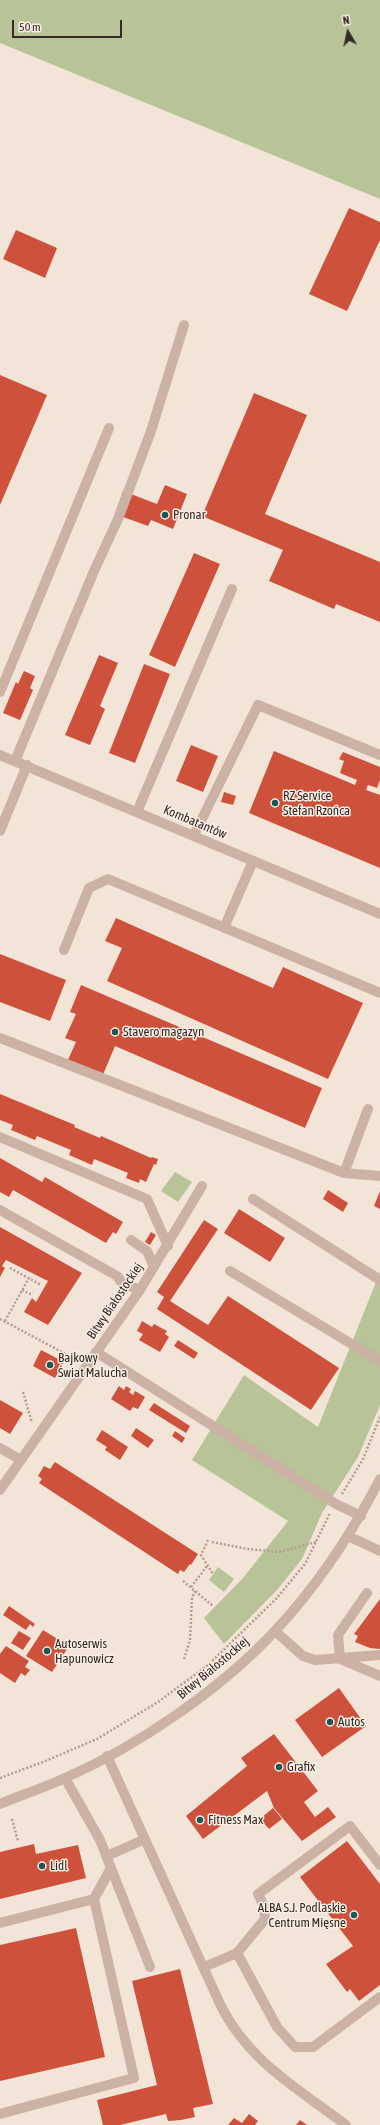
<!DOCTYPE html>
<meta charset="utf-8">
<style>
body{margin:0}
#map{position:relative;width:380px;height:2125px;overflow:hidden;background:#f3e4d8;font-family:"Asap Condensed",sans-serif}
canvas{display:block}
.north{position:absolute;left:328px;top:12px;width:40px;height:40px;-webkit-text-stroke:3px #faeee5;paint-order:stroke;rotate:351deg;font-size:11px;font-weight:700;line-height:16px;text-align:center;color:#362a26}
.north::after{content:'';display:block;margin:auto;width:14px;height:18px;background:#362a26;clip-path:polygon(50% 0,100% 100%,50% 72%,0 100%)}
.scale{position:absolute;left:12px;top:20px;width:110px;height:18px;box-sizing:border-box;border:2px solid #362a26;border-top:0;padding-left:5px;font-size:12px;line-height:14px;white-space:nowrap;color:#362a26;-webkit-text-stroke:3px #faeee5;paint-order:stroke}
</style>
<div id="map">
<canvas width="380" height="2125"></canvas>
<div class="north">N</div>
<div class="scale">50 m</div>
</div>
<script>
const ctx = document.querySelector('canvas').getContext('2d');
ctx.lineJoin = 'round';
function paint(path, color) { ctx.fillStyle = color; ctx.fill(path, 'evenodd'); }
function stroke(path, color, width, dash) { ctx.strokeStyle = color; ctx.lineWidth = width; ctx.lineCap = dash ? 'butt' : 'round'; ctx.setLineDash(dash || []); ctx.stroke(path); }
function drawText(font, color, halo, rows, align = 'center') {
  ctx.font = font + ' "Asap Condensed",sans-serif'; ctx.lineWidth = 3; ctx.setLineDash([]); ctx.textBaseline = 'middle'; ctx.strokeStyle = halo; ctx.fillStyle = color; for (const [text, x, y, turn = 0] of rows) {
    ctx.save(); ctx.translate(x, y); ctx.rotate((+turn || 0) * Math.PI / 180); ctx.textAlign = isNaN(turn) ? turn : align; if (halo) ctx.strokeText(text, 0, 0); ctx.fillText(text, 0, 0); ctx.restore();
  }
}
paint(new Path2D(`
 M 0,0 L 380,0 L 380,199 L 0,43 Z
 M 175,1172 L 192,1182 L 178,1202 L 161,1191 Z
 M 380,1272 L 380,1405 L 358,1457 L 322,1513 L 302,1559 L 277,1590 L 224,1644 L 204,1618 L 243,1578 L 288,1521 L 192,1460 L 244,1375 L 318,1427 Z
 M 218,1567 L 234,1579 L 224,1592 L 209,1580 Z`), '#b8c398');
paint(new Path2D(`
 M 349,208 L 380,222 L 380,240 L 347,311 L 309,294 Z
 M 16,230 L 57,248 L 45,278 L 3,259 Z
 M 0,375 L 47,395 L 0,505 Z
 M 254,393 L 307,415 L 265,514 L 380,562 L 380,622 L 336,604 L 334,609 L 269,581 L 283,550 L 202,516 Z
 M 165,485 L 187,494 L 173,529 L 151,520 L 148,526 L 115,514 L 123,491 L 157,504 Z
 M 194,553 L 220,564 L 175,667 L 149,655 Z
 M 99,655 L 118,663 L 100,706 L 105,709 L 90,745 L 65,735 Z
 M 144,664 L 170,674 L 135,763 L 109,753 Z
 M 24,671 L 35,676 L 30,688 L 33,690 L 20,720 L 3,713 L 16,682 L 18,684 Z
 M 191,745 L 218,756 L 203,792 L 176,781 Z
 M 274,751 L 355,785 L 357,780 L 340,773 L 344,761 L 339,759 L 343,752 L 380,767 L 380,780 L 377,788 L 368,785 L 366,790 L 380,795 L 380,868 L 249,813 Z
 M 224,792 L 236,796 L 233,805 L 221,802 Z
 M 116,918 L 273,988 L 283,967 L 363,1003 L 328,1079 L 107,981 L 122,948 L 105,941 Z
 M 0,954 L 66,980 L 50,1021 L 0,1002 Z
 M 81,985 L 322,1088 L 305,1128 L 115,1046 L 102,1077 L 67,1062 L 76,1042 L 65,1038 L 76,1014 L 70,1012 Z
 M 0,1094 L 75,1125 L 74,1127 L 100,1138 L 101,1136 L 151,1158 L 152,1157 L 158,1159 L 156,1165 L 154,1164 L 146,1182 L 140,1179 L 139,1183 L 126,1178 L 128,1173 L 94,1159 L 92,1165 L 69,1155 L 71,1150 L 37,1136 L 35,1140 L 11,1130 L 13,1125 L 0,1120 Z
 M 0,1158 L 42,1182 L 45,1177 L 123,1222 L 116,1234 L 113,1232 L 106,1243 L 13,1190 L 9,1197 L 0,1192 Z
 M 328,1190 L 348,1203 L 343,1212 L 323,1199 Z
 M 380,1191 L 380,1209 L 374,1206 Z
 M 239,1209 L 285,1238 L 270,1262 L 224,1233 Z
 M 204,1220 L 218,1229 L 170,1301 L 208,1325 L 228,1296 L 339,1368 L 311,1410 L 157,1309 L 164,1297 L 157,1292 Z
 M 0,1227 L 82,1273 L 48,1325 L 24,1312 L 32,1298 L 36,1302 L 48,1281 L 6,1260 L 2,1266 L 5,1268 L 0,1277 Z
 M 151,1232 L 156,1235 L 150,1245 L 145,1242 Z
 M 142,1321 L 152,1327 L 154,1324 L 167,1331 L 165,1334 L 169,1337 L 160,1352 L 139,1340 L 143,1334 L 137,1331 Z
 M 178,1340 L 198,1353 L 194,1359 L 174,1346 Z
 M 41,1350 L 64,1362 L 55,1378 L 33,1366 Z
 M 119,1386 L 124,1390 L 126,1386 L 131,1389 L 129,1392 L 133,1395 L 135,1391 L 145,1397 L 138,1409 L 133,1407 L 130,1411 L 111,1399 Z
 M 0,1400 L 23,1413 L 10,1434 L 0,1428 Z
 M 154,1403 L 190,1426 L 186,1433 L 149,1410 Z
 M 136,1428 L 154,1440 L 148,1448 L 131,1436 Z
 M 102,1430 L 128,1447 L 120,1460 L 105,1450 L 107,1447 L 96,1440 Z
 M 175,1431 L 185,1438 L 182,1443 L 172,1436 Z
 M 55,1462 L 198,1554 L 191,1565 L 190,1564 L 184,1572 L 180,1570 L 178,1574 L 39,1483 L 42,1479 L 38,1476 L 44,1466 L 50,1469 Z
 M 380,1599 L 380,1649 L 370,1648 L 355,1642 L 358,1636 L 354,1634 Z
 M 9,1606 L 35,1624 L 33,1627 L 30,1624 L 26,1630 L 3,1615 Z
 M 43,1630 L 69,1646 L 52,1672 L 26,1656 Z
 M 19,1631 L 31,1638 L 23,1650 L 11,1643 Z
 M 6,1646 L 29,1661 L 25,1667 L 30,1670 L 25,1676 L 21,1673 L 15,1683 L 0,1673 L 0,1654 Z
 M 339,1688 L 366,1726 L 322,1757 L 295,1720 Z
 M 274,1734 L 318,1791 L 304,1802 L 315,1817 L 328,1807 L 336,1817 L 302,1841 L 274,1808 L 267,1791 L 203,1839 L 186,1816 L 247,1766 L 241,1758 Z
 M 273,1808 L 282,1819 L 269,1829 L 260,1819 Z
 M 347,1841 L 380,1884 L 380,1985 L 359,2001 L 350,1989 L 347,1992 L 326,1964 L 353,1946 L 300,1877 Z
 M 34,1844 L 36,1854 L 78,1845 L 86,1878 L 0,1899 L 0,1852 Z
 M 76,1928 L 105,2057 L 0,2081 L 0,1945 Z
 M 180,1969 L 213,2104 L 193,2108 L 195,2117 L 181,2120 L 168,2121 L 166,2114 L 120,2125 L 103,2125 L 97,2100 L 157,2085 L 132,1981 Z
 M 249,2114 L 258,2121 L 255,2125 L 228,2125 L 234,2118 L 242,2123 Z
 M 300,2120 L 307,2125 L 296,2125 Z`), '#ce513c');
stroke(new Path2D(`
 M 10,1268 L 41,1285
 M 22,1290 L 32,1295
 M 0,1319 L 77,1360
 M 5,1321 L 30,1276
 M 23,1392 L 32,1423
 M 342,1494 L 363,1459 L 380,1417
 M 208,1540 L 201,1555 L 213,1574
 M 212,1542 L 248,1549 L 279,1552 L 316,1542
 M 183,1581 L 213,1606
 M 191,1587 L 207,1566
 M 184,1659 L 190,1640 L 192,1598 L 195,1591
 M 0,1778 L 43,1762 L 97,1739 L 158,1702 L 208,1665 L 276,1599 L 305,1564 L 330,1513
 M 12,1819 L 18,1841`), '#b79c8e', 2.5, [2, 2]);
stroke(new Path2D(`
 M 0,692 L 109,428
 M 0,755 L 380,914
 M 15,761 L 94,571 L 118,519 L 151,431 L 184,325
 M 137,812 L 232,589
 M 0,831 L 27,765
 M 194,835 L 258,705 L 380,755
 M 224,928 L 253,861
 M 64,950 L 89,888 L 108,879 L 380,993
 M 0,1038 L 344,1173 L 380,1176
 M 0,1137 L 147,1199 L 168,1246
 M 344,1173 L 368,1109
 M 253,1199 L 380,1280
 M 0,1210 L 117,1276 L 122,1283 L 140,1290
 M 131,1240 L 147,1251 L 154,1267
 M 230,1271 L 380,1361
 M 96,1352 L 336,1504 L 361,1516
 M 0,1448 L 21,1460
 M 0,1490 L 140,1290 L 202,1186
 M 348,1536 L 380,1551
 M 367,1593 L 338,1635 L 340,1659 L 380,1676
 M 275,1631 L 303,1656 L 315,1660 L 380,1655
 M 107,1756 L 220,2004 C 247,2060 298,2089 346,2125
 M 0,1804 C 21,1795 44,1788 65,1778 C 138,1746 221,1689 275,1631 C 317,1586 352,1533 380,1479
 M 107,1856 L 145,1839
 M 111,1868 L 150,1967
 M 0,1923 L 94,1899
 M 237,1953 L 277,2027 L 295,2047 L 313,2047 L 380,1997
 M 204,1967 L 237,1953 L 265,1919 L 264,1906 L 258,1894 L 350,1826 L 380,1865
 M 0,2114 L 134,2078 L 94,1899 L 111,1868 L 100,1840 L 65,1778`), '#cbb2a4', 10);
for (const [x, y, r, color] of [
 [165,515,4,"#195a58"],
 [275,803,4,"#195a58"],
 [115,1032,4,"#195a58"],
 [50,1365,4,"#195a58"],
 [47,1651,4,"#195a58"],
 [330,1722,4,"#195a58"],
 [279,1767,4,"#195a58"],
 [200,1820,4,"#195a58"],
 [42,1866,4,"#195a58"],
 [354,1915,4,"#195a58"]
]) { const dot = new Path2D(); dot.arc(x, y, r, 0, 2 * Math.PI); ctx.fillStyle = color; ctx.fill(dot); stroke(dot, '#faeee5', 1.5); }
drawText('13px', '#362a26', '#faeee5', [
 ["Pronar",173,515],
 ["RZ Service",283,796],
 ["Stefan Rzońca",283,811],
 ["Stavero magazyn",123,1032],
 ["Bajkowy",58,1358],
 ["Świat Malucha",58,1373],
 ["Autoserwis",55,1644],
 ["Hapunowicz",55,1659],
 ["Autos",338,1722],
 ["Grafix",287,1767],
 ["Fitness Max",208,1820],
 ["Lidl",50,1866],
 ["ALBA S.J. Podlaskie",346,1908,"right"],
 ["Centrum Mięsne",346,1923,"right"]
], 'left');
drawText('13px', '#362a26', '#faeee5', [
 ["Kombatantów",195,822,23],
 ["Bitwy Białostockiej",115,1301,-56],
 ["Bitwy Białostockiej",213,1668,-40]
]);
</script>
